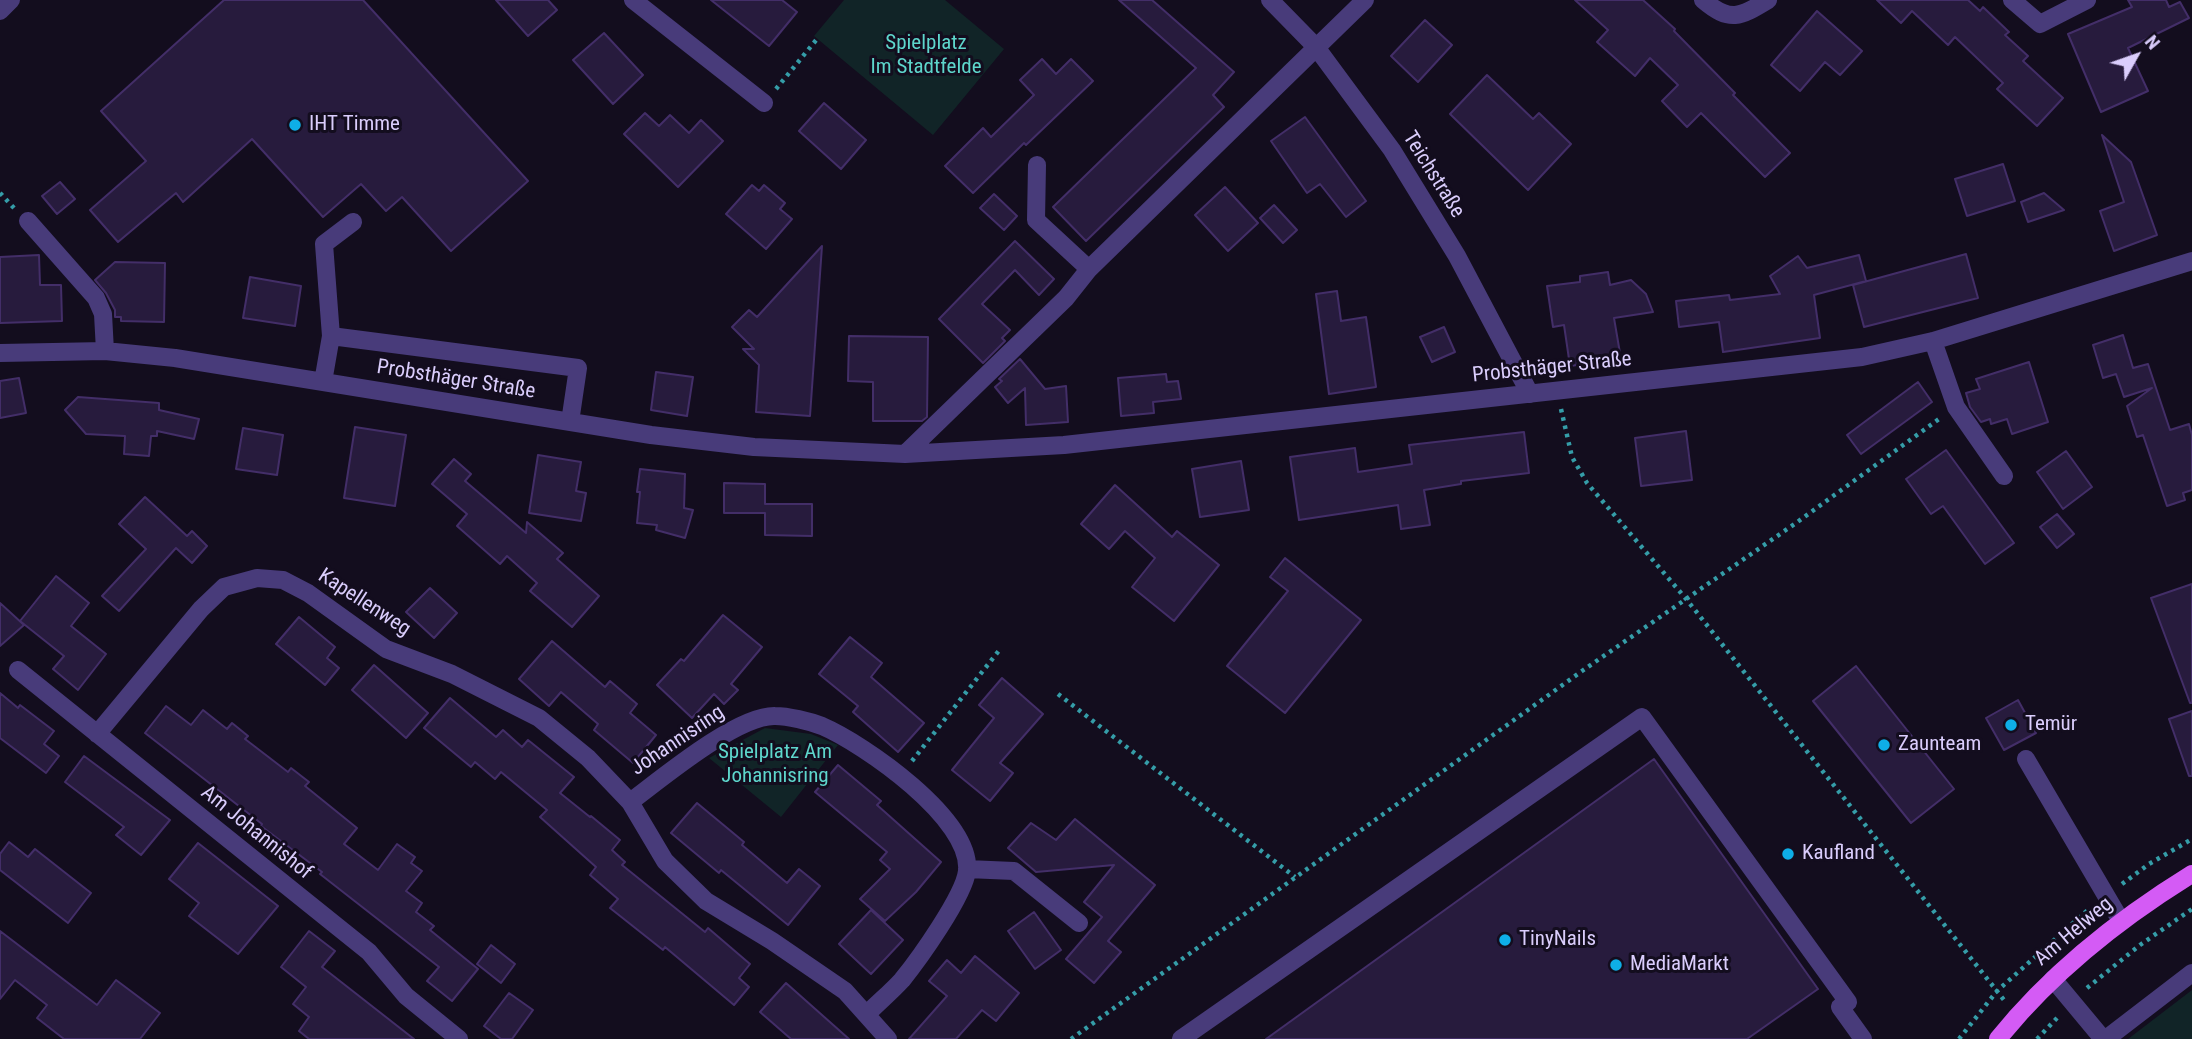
<!DOCTYPE html>
<meta charset="utf-8">
<style>
body{margin:0}
#map{position:relative;width:2192px;height:1039px;overflow:hidden;background:#130d1e;font-family:"Roboto Condensed",sans-serif}
canvas{display:block}
.north{position:absolute;left:2101px;top:21px;width:70px;height:70px;-webkit-text-stroke:5px #130d1e;paint-order:stroke;rotate:50deg;font-size:19px;font-weight:700;line-height:28px;text-align:center;color:#dacdfc}
.north::after{content:'';display:block;margin:auto;width:24px;height:32px;background:#dacdfc;clip-path:polygon(50% 0,100% 100%,50% 72%,0 100%)}
</style>
<div id="map">
<canvas width="2192" height="1039"></canvas>
<div class="north">N</div>
</div>
<script>
const ctx = document.querySelector('canvas').getContext('2d');
ctx.lineJoin = 'round';
function paint(path, color) { ctx.fillStyle = color; ctx.fill(path, 'evenodd'); }
function stroke(path, color, width, dash) { ctx.strokeStyle = color; ctx.lineWidth = width; ctx.lineCap = dash ? 'butt' : 'round'; ctx.setLineDash(dash || []); ctx.stroke(path); }
function drawText(font, color, halo, rows, align = 'center') {
  ctx.font = font + ' "Roboto Condensed",sans-serif'; ctx.lineWidth = 6; ctx.setLineDash([]); ctx.textBaseline = 'middle'; ctx.strokeStyle = halo; ctx.fillStyle = color; for (const [text, x, y, turn = 0] of rows) {
    ctx.save(); ctx.translate(x, y); ctx.rotate((+turn || 0) * Math.PI / 180); ctx.textAlign = isNaN(turn) ? turn : align; if (halo) ctx.strokeText(text, 0, 0); ctx.fillText(text, 0, 0); ctx.restore();
  }
}
paint(new Path2D(`
 M 844,0 L 945,0 L 1004,49 L 933,135 L 814,36 Z
 M 765,728 L 811,734 L 838,745 L 781,817 L 709,758 Z
 M 2192,990 L 2192,1039 L 2128,1039 Z`), '#112427');
const building = new Path2D(`
 M 224,0 L 363,0 L 528,181 L 451,251 L 402,197 L 386,211 L 361,184 L 323,217 L 252,139 L 183,202 L 176,193 L 118,242 L 90,210 L 146,161 L 101,111 Z
 M 496,0 L 548,0 L 557,10 L 528,36 Z
 M 711,0 L 782,0 L 797,12 L 769,46 Z
 M 1119,0 L 1152,0 L 1234,72 L 1213,95 L 1224,107 L 1086,241 L 1053,207 L 1196,68 Z
 M 1575,0 L 1643,0 L 1675,29 L 1674,31 L 1735,93 L 1733,95 L 1790,153 L 1765,177 L 1701,113 L 1687,127 L 1662,101 L 1678,85 L 1650,58 L 1635,76 L 1597,42 L 1608,30 Z
 M 1877,0 L 1968,0 L 1980,11 L 1983,7 L 2009,32 L 2005,35 L 2028,56 L 2023,61 L 2063,98 L 2037,126 L 1997,89 L 2003,83 L 1955,37 L 1948,45 L 1912,11 L 1901,23 Z
 M 2128,0 L 2166,0 L 2169,7 L 2180,2 L 2189,18 L 2128,48 L 2148,91 L 2101,112 L 2068,34 L 2132,7 Z
 M 1817,11 L 1862,51 L 1840,75 L 1825,62 L 1800,91 L 1771,65 Z
 M 1425,20 L 1452,45 L 1418,82 L 1391,56 Z
 M 604,33 L 643,75 L 613,104 L 573,60 Z
 M 1042,59 L 1056,74 L 1071,59 L 1093,81 L 1026,145 L 1024,143 L 973,193 L 945,166 L 983,128 L 991,137 L 1034,95 L 1020,80 Z
 M 1487,75 L 1533,119 L 1539,113 L 1571,144 L 1528,190 L 1450,114 Z
 M 824,103 L 866,140 L 841,169 L 799,131 Z
 M 645,113 L 659,126 L 670,115 L 689,133 L 701,120 L 723,141 L 678,187 L 624,134 Z
 M 1305,117 L 1366,201 L 1346,217 L 1320,184 L 1307,193 L 1271,141 Z
 M 2102,135 L 2131,162 L 2157,235 L 2114,251 L 2100,211 L 2124,202 Z
 M 2003,164 L 2015,201 L 1967,216 L 1955,179 Z
 M 60,182 L 75,199 L 57,214 L 42,196 Z
 M 752,185 L 759,191 L 764,185 L 785,203 L 780,209 L 792,219 L 766,249 L 726,214 Z
 M 1225,187 L 1258,223 L 1228,251 L 1195,215 Z
 M 2044,193 L 2064,210 L 2028,222 L 2021,202 Z
 M 994,194 L 1017,216 L 1004,230 L 980,208 Z
 M 1274,205 L 1297,230 L 1283,243 L 1260,218 Z
 M 1015,241 L 1054,279 L 1039,295 L 1015,270 L 982,304 L 1010,330 L 1002,338 L 1005,341 L 983,363 L 939,319 Z
 M 822,246 L 810,416 L 756,412 L 759,365 L 743,349 L 754,349 L 732,327 L 749,310 L 757,317 Z
 M 1966,254 L 1978,298 L 1864,327 L 1853,285 Z
 M 39,255 L 40,285 L 61,285 L 62,321 L 0,323 L 0,257 Z
 M 1859,255 L 1866,281 L 1814,295 L 1820,338 L 1723,352 L 1719,322 L 1679,327 L 1676,301 L 1729,295 L 1730,300 L 1780,294 L 1770,276 L 1798,256 L 1807,268 Z
 M 115,262 L 165,263 L 164,322 L 121,321 L 121,317 L 115,317 L 115,310 L 106,293 L 95,280 Z
 M 1608,272 L 1610,285 L 1631,280 L 1646,294 L 1653,312 L 1614,318 L 1621,359 L 1570,366 L 1564,325 L 1553,327 L 1547,286 L 1580,282 L 1580,276 Z
 M 250,277 L 301,286 L 295,326 L 243,318 Z
 M 1337,291 L 1341,321 L 1366,317 L 1376,387 L 1329,394 L 1316,294 Z
 M 1444,327 L 1455,352 L 1432,362 L 1420,337 Z
 M 2123,335 L 2133,368 L 2148,364 L 2170,430 L 2189,424 L 2192,435 L 2192,490 L 2183,493 L 2185,500 L 2167,506 L 2143,435 L 2137,437 L 2127,406 L 2152,388 L 2124,397 L 2116,374 L 2103,378 L 2093,345 Z
 M 849,336 L 928,337 L 927,417 L 922,421 L 873,421 L 873,382 L 848,381 Z
 M 1020,359 L 1045,389 L 1066,386 L 1068,422 L 1026,425 L 1025,388 L 1008,403 L 995,387 L 1002,381 L 999,379 Z
 M 2029,362 L 2048,422 L 2012,434 L 2007,419 L 1991,424 L 1990,419 L 1981,422 L 1970,407 L 1966,393 L 1980,389 L 1976,379 Z
 M 656,372 L 693,377 L 687,416 L 651,410 Z
 M 1166,374 L 1167,382 L 1178,381 L 1181,399 L 1153,402 L 1154,413 L 1121,416 L 1118,378 Z
 M 19,378 L 26,413 L 0,418 L 0,381 Z
 M 1918,382 L 1932,402 L 1861,454 L 1847,435 Z
 M 78,397 L 159,403 L 159,410 L 199,419 L 194,439 L 157,431 L 157,436 L 151,436 L 149,456 L 124,454 L 125,436 L 86,434 L 65,410 Z
 M 355,427 L 406,435 L 395,506 L 344,498 Z
 M 243,428 L 283,435 L 277,475 L 236,469 Z
 M 1686,431 L 1692,480 L 1641,486 L 1635,438 Z
 M 1524,432 L 1529,473 L 1461,481 L 1461,484 L 1424,490 L 1430,525 L 1401,529 L 1398,505 L 1299,520 L 1290,457 L 1355,448 L 1358,472 L 1412,464 L 1409,445 Z
 M 1946,450 L 2014,543 L 1985,564 L 1943,506 L 1931,514 L 1906,479 Z
 M 2066,451 L 2092,487 L 2063,509 L 2037,472 Z
 M 538,455 L 581,462 L 576,491 L 586,493 L 581,521 L 529,513 Z
 M 454,459 L 471,474 L 465,481 L 526,533 L 527,522 L 563,553 L 557,559 L 599,596 L 572,627 L 530,591 L 537,583 L 507,556 L 500,564 L 457,526 L 467,514 L 432,484 Z
 M 1241,461 L 1249,510 L 1200,517 L 1192,469 Z
 M 640,469 L 685,474 L 684,508 L 693,510 L 685,538 L 656,530 L 657,525 L 637,523 L 640,492 L 637,492 Z
 M 724,483 L 765,484 L 765,504 L 812,504 L 812,536 L 765,535 L 765,513 L 724,513 Z
 M 1115,485 L 1172,537 L 1177,531 L 1219,565 L 1174,621 L 1132,587 L 1155,558 L 1125,531 L 1109,549 L 1081,524 Z
 M 145,497 L 187,536 L 192,531 L 207,546 L 192,563 L 176,548 L 119,611 L 102,596 L 146,549 L 119,524 Z
 M 2057,514 L 2074,534 L 2057,548 L 2040,527 Z
 M 1285,558 L 1361,620 L 1285,713 L 1227,666 L 1288,591 L 1270,577 Z
 M 56,576 L 89,603 L 71,626 L 106,654 L 78,690 L 53,669 L 64,656 L 20,621 Z
 M 2192,584 L 2192,703 L 2190,703 L 2151,598 Z
 M 430,588 L 457,613 L 434,638 L 406,612 Z
 M 0,603 L 24,625 L 0,646 Z
 M 723,615 L 762,647 L 731,684 L 738,690 L 724,704 L 714,694 L 692,718 L 657,685 L 681,659 L 684,661 Z
 M 299,617 L 335,647 L 327,658 L 339,668 L 325,685 L 276,644 Z
 M 850,637 L 882,663 L 871,677 L 924,723 L 898,752 L 853,712 L 858,706 L 819,674 Z
 M 552,641 L 605,687 L 610,681 L 637,704 L 630,713 L 656,735 L 633,763 L 594,730 L 598,724 L 561,692 L 549,706 L 519,679 Z
 M 374,665 L 428,713 L 406,738 L 352,690 Z
 M 1856,666 L 1954,789 L 1911,823 L 1813,701 Z
 M 1002,678 L 1043,714 L 1000,763 L 1013,773 L 990,801 L 952,770 L 994,718 L 979,705 Z
 M 0,693 L 18,708 L 20,705 L 54,731 L 44,744 L 59,756 L 46,773 L 0,738 Z
 M 450,698 L 496,737 L 503,730 L 522,747 L 528,740 L 574,777 L 560,793 L 590,817 L 591,816 L 620,840 L 612,850 L 625,862 L 622,865 L 705,932 L 708,928 L 750,964 L 739,978 L 749,987 L 734,1005 L 665,947 L 663,950 L 610,908 L 618,899 L 590,875 L 596,867 L 540,817 L 547,810 L 501,772 L 495,779 L 475,762 L 471,767 L 424,728 Z
 M 2018,700 L 2036,733 L 2004,750 L 1986,718 Z
 M 166,706 L 191,725 L 203,710 L 227,729 L 232,723 L 248,736 L 245,739 L 288,772 L 291,768 L 309,782 L 305,786 L 357,828 L 344,844 L 378,870 L 397,844 L 415,857 L 411,863 L 422,871 L 406,891 L 422,903 L 416,912 L 434,926 L 430,930 L 478,969 L 452,1001 L 427,981 L 439,967 L 320,874 L 322,872 L 261,826 L 262,824 L 145,733 Z
 M 2192,711 L 2192,776 L 2189,776 L 2169,719 Z
 M 84,756 L 170,820 L 141,855 L 116,835 L 124,827 L 65,782 Z
 M 1654,759 L 1818,989 L 1747,1039 L 1266,1039 Z
 M 838,765 L 881,801 L 877,805 L 941,862 L 916,892 L 885,921 L 860,899 L 890,869 L 880,860 L 887,852 L 815,792 Z
 M 697,803 L 744,842 L 742,845 L 787,883 L 799,869 L 820,886 L 788,925 L 721,870 L 719,873 L 671,833 Z
 M 1075,819 L 1155,885 L 1108,941 L 1121,952 L 1094,983 L 1066,959 L 1102,917 L 1084,902 L 1114,865 L 1036,872 L 1008,848 L 1031,823 L 1056,840 Z
 M 9,842 L 28,857 L 35,849 L 91,893 L 68,923 L 0,870 L 0,854 Z
 M 198,843 L 278,906 L 238,954 L 189,916 L 199,903 L 169,879 Z
 M 871,910 L 903,940 L 871,974 L 839,944 Z
 M 1034,912 L 1061,950 L 1035,969 L 1008,931 Z
 M 0,931 L 97,1005 L 116,980 L 160,1013 L 140,1039 L 64,1039 L 37,1018 L 47,1005 L 15,980 L 0,999 Z
 M 309,931 L 335,951 L 322,967 L 414,1039 L 309,1039 L 299,1031 L 309,1017 L 293,1004 L 306,987 L 281,967 Z
 M 491,945 L 515,964 L 501,983 L 477,964 Z
 M 975,956 L 1019,993 L 996,1021 L 982,1010 L 956,1039 L 909,1039 L 947,996 L 929,981 L 947,960 L 961,973 Z
 M 786,983 L 849,1039 L 791,1039 L 760,1012 Z
 M 509,993 L 533,1010 L 512,1039 L 501,1039 L 484,1026 Z`);
paint(building, '#271b3d');
stroke(building, '#432e68', 2);
stroke(new Path2D(`
 M 776,89 L 817,39
 M 0,193 L 14,208
 M 1561,409 L 1572,457 L 1587,483 L 1687,600 L 2004,1000
 M 1058,694 L 1295,877
 M 912,761 L 1001,648
 M 2122,884 L 2149,864 L 2192,839
 M 2087,988 L 2140,945 L 2192,909
 M 1071,1039 L 1582,671 L 1796,523 L 1939,419
 M 1959,1039 L 1997,991 L 2090,908
 M 2037,1039 L 2058,1017`), '#359da8', 4.5, [3.5, 5]);
stroke(new Path2D(`
 M 633,0 L 764,103
 M 1270,0 L 1316,47 L 1392,150 L 1457,256 L 1530,394
 M 1703,0 C 1730,23 1740,17 1768,0
 M 2012,0 L 2040,24 L 2087,0
 M 0,11 L 11,0
 M 1037,165 L 1036,220 L 1089,269
 M 28,221 L 96,298 L 103,314 L 105,351
 M 331,336 L 324,244 L 353,222
 M 1933,341 L 1956,407 L 2004,476
 M 0,353 L 105,351 L 175,358 L 651,435 L 754,447 L 905,454 L 1064,445 L 1862,357 L 1933,341 L 2192,261
 M 323,382 L 331,336 L 578,368 L 570,422
 M 905,454 L 1066,298 L 1089,269 L 1365,0
 M 18,670 L 369,952 L 406,996 L 459,1039
 M 97,734 L 201,609 L 224,587 L 257,578 L 283,580 L 308,593 L 386,649 L 452,674 L 539,718 L 588,758 L 630,802 L 665,861 L 706,901 L 772,941 L 845,991 L 888,1039
 M 2026,759 L 2121,921
 M 630,802 C 661,779 737,715 775,716 C 788,716 809,721 822,726 C 864,744 972,819 967,871 C 964,896 919,959 902,980 C 891,992 879,1002 868,1013
 M 967,869 L 1014,871 L 1079,923
 M 2053,979 L 2103,1039
 M 1181,1039 L 1642,717 L 1848,1002 L 1840,1007 L 1863,1039
 M 2106,1039 L 2192,973`), '#483b7a', 18);
stroke(new Path2D(`
 M 1998,1039 C 2052,972 2119,919 2192,874`), '#d45bf5', 18);
for (const [x, y, r, color] of [
 [295,125,7,"#0eaee7"],
 [2011,725,7,"#0eaee7"],
 [1884,745,7,"#0eaee7"],
 [1788,854,7,"#0eaee7"],
 [1505,940,7,"#0eaee7"],
 [1616,965,7,"#0eaee7"]
]) { const dot = new Path2D(); dot.arc(x, y, r, 0, 2 * Math.PI); ctx.fillStyle = color; ctx.fill(dot); stroke(dot, '#130d1e', 2.5); }
drawText('21px', '#5ed6cc', '#130d1e', [
 ["Spielplatz",926,44],
 ["Im Stadtfelde",926,68],
 ["Spielplatz Am",775,753],
 ["Johannisring",775,777]
]);
drawText('21px', '#dacdfc', '#130d1e', [
 ["IHT Timme",309,125],
 ["Temür",2025,725],
 ["Zaunteam",1898,745],
 ["Kaufland",1802,854],
 ["TinyNails",1519,940],
 ["MediaMarkt",1630,965]
], 'left');
drawText('21px', '#dacdfc', '#130d1e', [
 ["Teichstraße",1433,175,58],
 ["Probsthäger Straße",1552,368,-6],
 ["Probsthäger Straße",456,380,9],
 ["Kapellenweg",364,603,33],
 ["Johannisring",678,741,-34],
 ["Am Johannishof",256,833,39],
 ["Am Helweg",2074,932,-40]
]);
</script>
